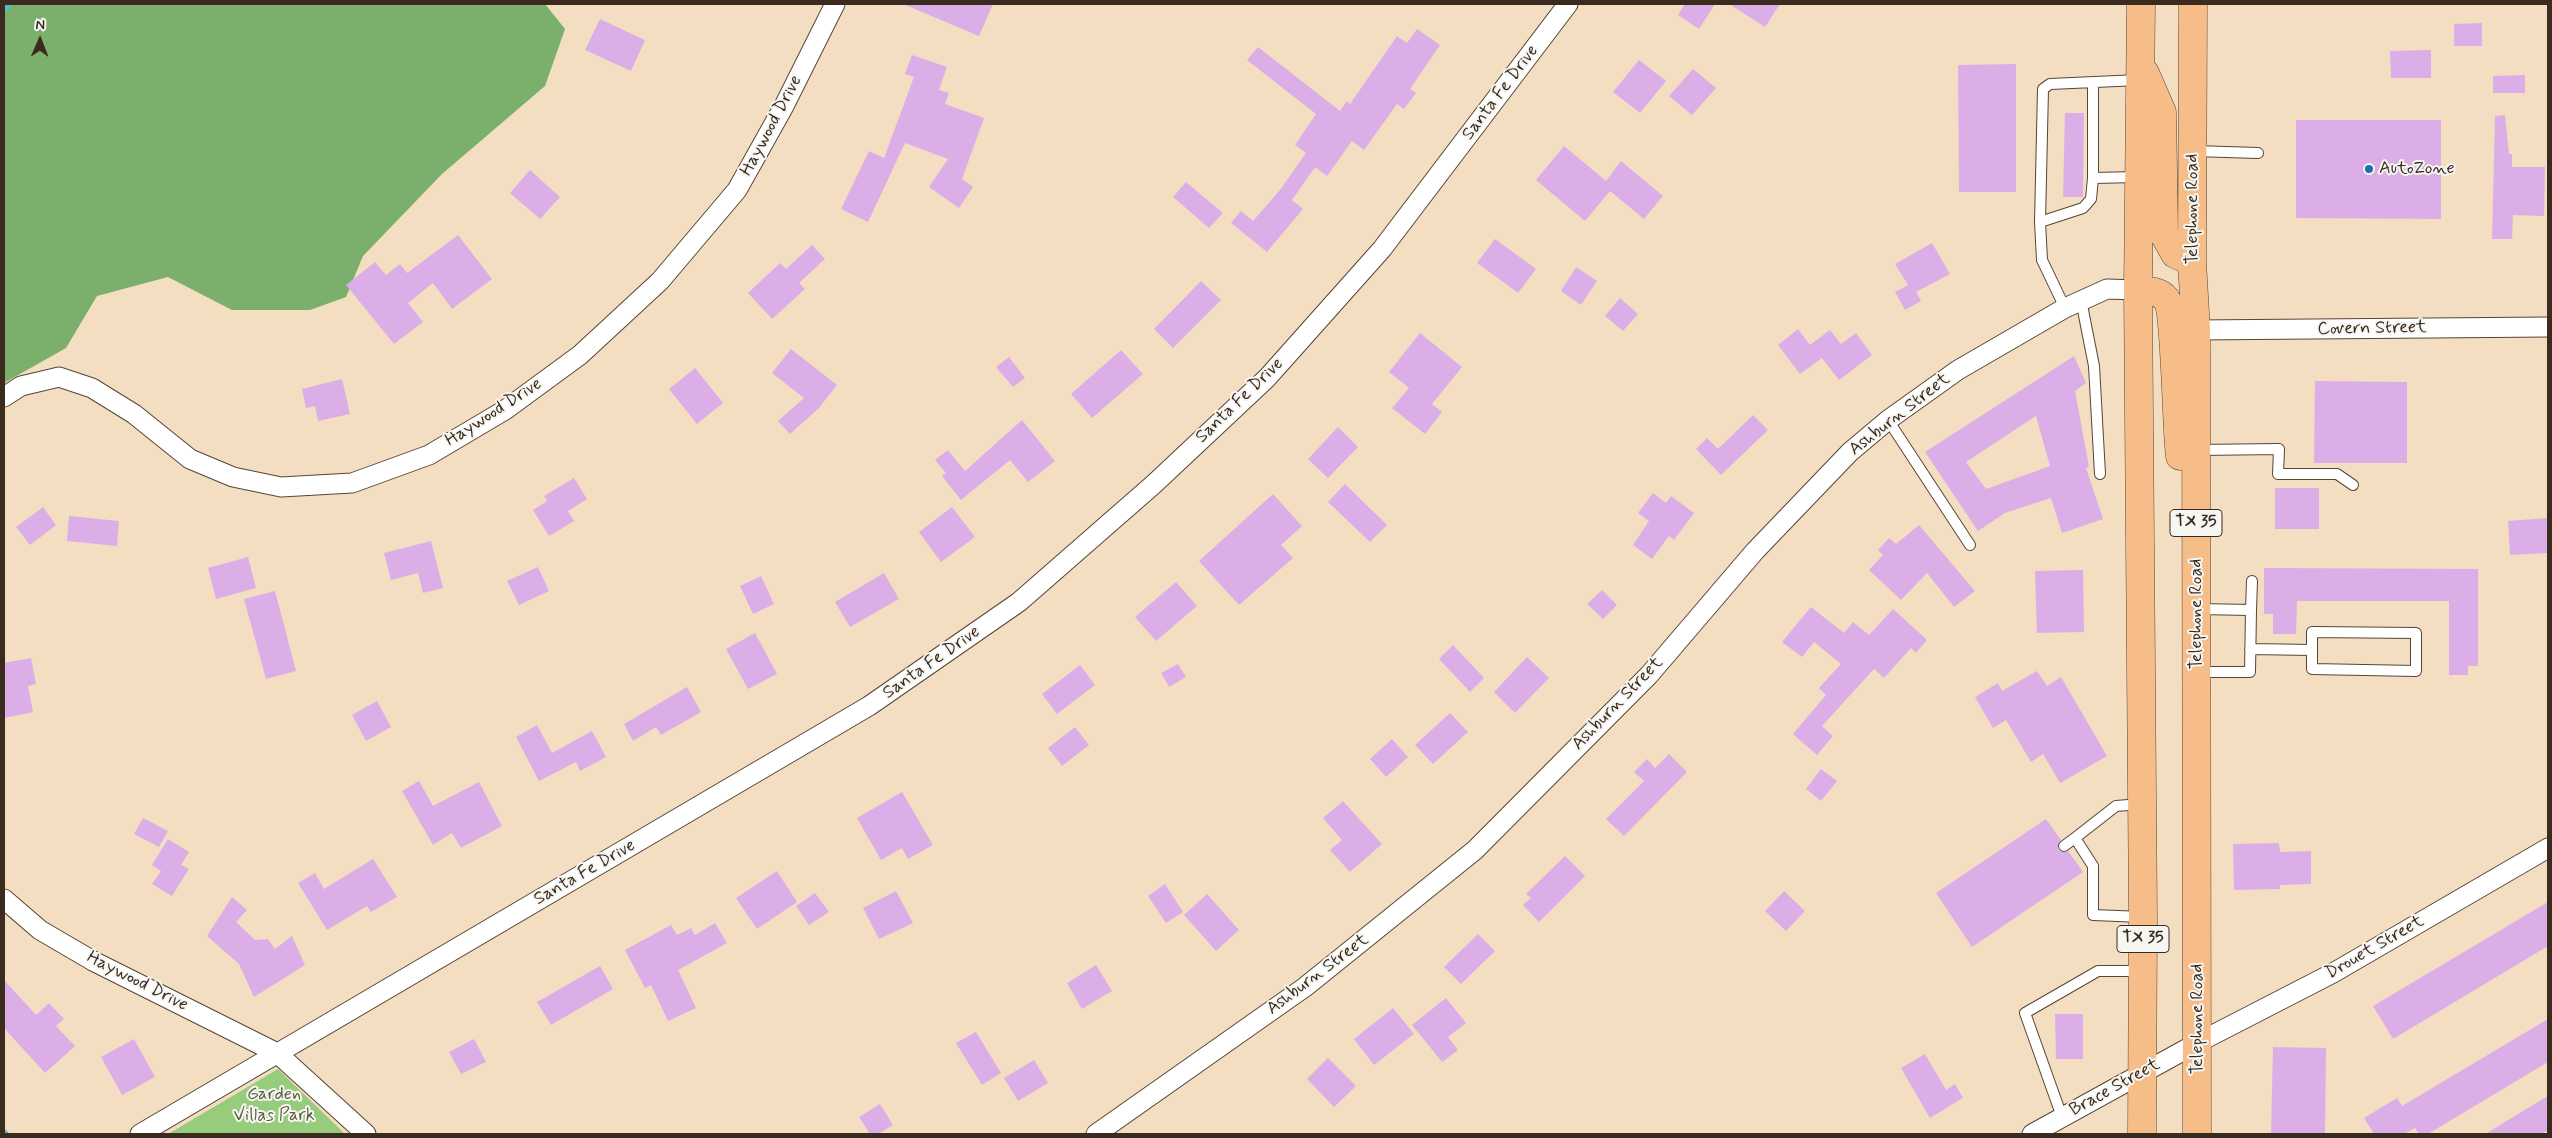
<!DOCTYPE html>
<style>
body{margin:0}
#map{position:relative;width:2552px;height:1138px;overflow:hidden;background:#f3dec1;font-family:Mynerve,sans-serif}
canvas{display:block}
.frame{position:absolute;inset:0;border:5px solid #3b2a1e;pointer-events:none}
.north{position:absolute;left:15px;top:15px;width:50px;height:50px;-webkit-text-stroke:4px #f6f6f2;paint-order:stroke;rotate:1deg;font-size:14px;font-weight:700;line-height:20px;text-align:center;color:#3b2a1e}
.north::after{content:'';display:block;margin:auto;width:18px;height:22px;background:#3b2a1e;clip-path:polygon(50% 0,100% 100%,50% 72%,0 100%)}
</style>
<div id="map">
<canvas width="2552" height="1138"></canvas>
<div class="frame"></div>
<div class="north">N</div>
</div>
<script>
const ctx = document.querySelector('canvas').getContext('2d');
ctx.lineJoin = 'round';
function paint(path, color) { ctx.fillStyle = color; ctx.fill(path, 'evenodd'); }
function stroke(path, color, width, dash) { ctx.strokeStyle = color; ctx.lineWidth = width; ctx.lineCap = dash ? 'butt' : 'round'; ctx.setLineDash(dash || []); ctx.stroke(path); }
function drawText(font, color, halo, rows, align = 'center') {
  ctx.font = font + ' Mynerve,sans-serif'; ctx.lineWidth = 4; ctx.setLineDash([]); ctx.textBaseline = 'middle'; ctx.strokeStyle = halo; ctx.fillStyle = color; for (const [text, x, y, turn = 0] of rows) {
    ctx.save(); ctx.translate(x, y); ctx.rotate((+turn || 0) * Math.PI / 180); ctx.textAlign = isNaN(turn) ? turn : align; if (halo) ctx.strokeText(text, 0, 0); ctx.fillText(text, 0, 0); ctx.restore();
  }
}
paint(new Path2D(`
 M 278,1069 L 345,1134 L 168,1134 Z`), '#98cc7d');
paint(new Path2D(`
 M 4,4 L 545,4 L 565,29 L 545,86 L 442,174 L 363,256 L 346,297 L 310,310 L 232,310 L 168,277 L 97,296 L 66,348 L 4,383 Z`), '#7ab06c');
stroke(new Path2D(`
 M 4,10 L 10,4
 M 4,1132 L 6,1134`), '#52bbcf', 5.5);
paint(new Path2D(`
 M 903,4 L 993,4 L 979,36 Z
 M 1685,4 L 1715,4 L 1699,29 L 1678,15 Z
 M 1729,4 L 1780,4 L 1765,27 Z
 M 600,19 L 645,40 L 631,71 L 585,50 Z
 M 2482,23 L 2482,46 L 2454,46 L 2454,24 Z
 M 1417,29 L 1440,45 L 1410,89 L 1416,93 L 1404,109 L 1397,104 L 1364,150 L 1352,141 L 1327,176 L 1315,167 L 1292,200 L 1303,209 L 1267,252 L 1231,223 L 1241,211 L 1253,221 L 1280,190 L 1306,153 L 1295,145 L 1316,114 L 1247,60 L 1258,47 L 1340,111 L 1347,101 L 1350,104 L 1397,36 L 1407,43 Z
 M 2431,50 L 2431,78 L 2391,78 L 2390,51 Z
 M 912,55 L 947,67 L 939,90 L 949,93 L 945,104 L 984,118 L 962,179 L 973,187 L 959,208 L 929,187 L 948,159 L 905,143 L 868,222 L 841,209 L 869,151 L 884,158 L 914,77 L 905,74 Z
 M 1639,60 L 1666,81 L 1640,113 L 1613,92 Z
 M 2016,64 L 2016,192 L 1959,192 L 1958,65 Z
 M 1693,69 L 1716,88 L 1692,115 L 1669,96 Z
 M 2525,75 L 2525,93 L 2493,93 L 2493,76 Z
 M 2065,113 L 2084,113 L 2083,197 L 2063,197 Z
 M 2505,115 L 2509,154 L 2512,154 L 2512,167 L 2545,167 L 2544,216 L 2513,215 L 2512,239 L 2492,239 L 2495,116 Z
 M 2296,120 L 2441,120 L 2441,219 L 2296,218 Z
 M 1564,146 L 1606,181 L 1621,161 L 1663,196 L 1644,219 L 1610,191 L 1585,221 L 1536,180 Z
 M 530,170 L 560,197 L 540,219 L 510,193 Z
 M 1186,182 L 1223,213 L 1209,228 L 1173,197 Z
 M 458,235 L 492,279 L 452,309 L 433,283 L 408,303 L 423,322 L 394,344 L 346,285 L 375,262 L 386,275 L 400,264 L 407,273 Z
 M 1495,239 L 1536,269 L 1518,293 L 1477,263 Z
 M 1932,243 L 1950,274 L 1916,292 L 1921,301 L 1905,310 L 1895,292 L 1908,285 L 1895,264 Z
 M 812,245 L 825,259 L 799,283 L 805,289 L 772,319 L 748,293 L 780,263 L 786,269 Z
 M 1576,267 L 1597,281 L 1581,305 L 1561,291 Z
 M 1201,281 L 1221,300 L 1173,348 L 1154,329 Z
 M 1620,298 L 1638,314 L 1623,331 L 1605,316 Z
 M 1798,329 L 1810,345 L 1830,330 L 1841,344 L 1856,333 L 1872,355 L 1839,380 L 1822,358 L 1800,374 L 1778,345 Z
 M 1420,333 L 1462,367 L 1432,404 L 1442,412 L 1425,434 L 1392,408 L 1409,388 L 1389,372 Z
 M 791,349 L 837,385 L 818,409 L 790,434 L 778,421 L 804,398 L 772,373 Z
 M 1121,350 L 1143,374 L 1092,418 L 1071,394 Z
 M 2074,356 L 2086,383 L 2075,391 L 2089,467 L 2086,468 L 2103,519 L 2062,533 L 2051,498 L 2005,513 L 1978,531 L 1925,452 ZM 2036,416 L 2050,466 L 1986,489 L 1966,462 Z
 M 1009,357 L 1025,378 L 1013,387 L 996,367 Z
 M 695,368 L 723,403 L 697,424 L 669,389 Z
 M 342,379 L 350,414 L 318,421 L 315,406 L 306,408 L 302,389 Z
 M 2315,381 L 2407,382 L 2407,463 L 2314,463 Z
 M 1753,415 L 1768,430 L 1721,475 L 1696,449 L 1707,438 L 1718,449 Z
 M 1022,420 L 1055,461 L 1028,482 L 1010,460 L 961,500 L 942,476 L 946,473 L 935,460 L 948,450 L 965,471 Z
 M 1338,427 L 1358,447 L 1328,478 L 1308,459 Z
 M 574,478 L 587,499 L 568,511 L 574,521 L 549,536 L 533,510 L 547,501 L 544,496 Z
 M 1345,484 L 1387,525 L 1370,542 L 1328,502 Z
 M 2275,488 L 2319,488 L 2319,529 L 2275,529 Z
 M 1653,493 L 1666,503 L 1671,496 L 1694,513 L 1674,540 L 1669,536 L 1652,559 L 1633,545 L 1649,521 L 1638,513 Z
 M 1273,494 L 1302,526 L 1281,545 L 1293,558 L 1239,605 L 1199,561 Z
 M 43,507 L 56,525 L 30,545 L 16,527 Z
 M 952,507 L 975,537 L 941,562 L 919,532 Z
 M 69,516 L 119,521 L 117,546 L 67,541 Z
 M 2548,518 L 2548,553 L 2510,555 L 2508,521 Z
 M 1919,525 L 1975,591 L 1954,607 L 1927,573 L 1901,600 L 1869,570 L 1883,555 L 1878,550 L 1889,538 L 1896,544 Z
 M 431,541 L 443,588 L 423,593 L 418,573 L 391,580 L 384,553 Z
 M 248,557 L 256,588 L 216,599 L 208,568 Z
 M 538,567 L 549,591 L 519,605 L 507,581 Z
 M 2264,568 L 2478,569 L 2478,666 L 2468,666 L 2468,675 L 2449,675 L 2449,601 L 2297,601 L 2296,634 L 2273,634 L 2273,614 L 2264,614 Z
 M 2083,570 L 2084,632 L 2037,633 L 2035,571 Z
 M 884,573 L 899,599 L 850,627 L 835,602 Z
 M 761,576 L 774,604 L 753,614 L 740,586 Z
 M 1176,582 L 1197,606 L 1156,641 L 1135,617 Z
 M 1602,590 L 1617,605 L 1603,619 L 1587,604 Z
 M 275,591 L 296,671 L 266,679 L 244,599 Z
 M 1811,607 L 1844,633 L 1853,622 L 1869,635 L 1893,609 L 1927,640 L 1916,653 L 1911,648 L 1884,678 L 1874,669 L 1822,726 L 1833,736 L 1817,755 L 1793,734 L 1826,695 L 1819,688 L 1841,664 L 1814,642 L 1802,657 L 1782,642 Z
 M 755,633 L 777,674 L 748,689 L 726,649 Z
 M 1453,645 L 1484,678 L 1470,692 L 1439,659 Z
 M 1527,657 L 1549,678 L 1515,713 L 1494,692 Z
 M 31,658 L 36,684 L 28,686 L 33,712 L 4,718 L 4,663 Z
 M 1178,664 L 1186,677 L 1169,687 L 1161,673 Z
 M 1080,665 L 1095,685 L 1057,714 L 1042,694 Z
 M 2037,671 L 2047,686 L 2061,677 L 2107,756 L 2060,783 L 2043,754 L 2031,762 L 2006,720 L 1993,728 L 1975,697 L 1998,683 L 2002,691 Z
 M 687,687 L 701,712 L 661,735 L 656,727 L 633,741 L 624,724 Z
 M 377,701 L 391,727 L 366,741 L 352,715 Z
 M 1450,713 L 1468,732 L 1433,764 L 1415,745 Z
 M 537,725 L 552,753 L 592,731 L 606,757 L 580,771 L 576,762 L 539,781 L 516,737 Z
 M 1075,727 L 1089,745 L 1062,766 L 1048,748 Z
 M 1392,739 L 1408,757 L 1386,777 L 1370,759 Z
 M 1669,754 L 1687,772 L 1624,836 L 1606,819 L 1644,781 L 1634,772 L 1647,759 L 1655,768 Z
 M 1821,769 L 1837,781 L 1821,801 L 1806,789 Z
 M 419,781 L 433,806 L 479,782 L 502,826 L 461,848 L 452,833 L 433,845 L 402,791 Z
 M 902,792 L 933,845 L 908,859 L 902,848 L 881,860 L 857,818 Z
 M 1343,801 L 1382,844 L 1350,872 L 1330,850 L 1342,840 L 1323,818 Z
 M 143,818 L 168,831 L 159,847 L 134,834 Z
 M 2046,819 L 2061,840 L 2058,844 L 2058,850 L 2062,852 L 2068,851 L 2083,872 L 1972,947 L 1936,893 Z
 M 168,839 L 189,852 L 181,865 L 189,869 L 172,896 L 152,884 L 161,871 L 152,865 Z
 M 2279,843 L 2280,852 L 2311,851 L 2311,884 L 2280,885 L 2280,889 L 2234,890 L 2233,844 Z
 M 1565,856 L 1585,876 L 1539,922 L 1523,905 L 1531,898 L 1526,894 Z
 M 373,859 L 397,897 L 371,912 L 367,906 L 327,930 L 298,883 L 315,873 L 324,889 Z
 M 777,871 L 797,902 L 757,929 L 736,898 Z
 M 1165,884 L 1183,912 L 1166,923 L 1148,896 Z
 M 896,891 L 913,923 L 879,939 L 863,908 Z
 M 1784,891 L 1805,911 L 1786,931 L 1765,911 Z
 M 815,893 L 829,912 L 809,925 L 796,906 Z
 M 1207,894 L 1239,930 L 1216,951 L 1184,915 Z
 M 232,897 L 247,910 L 236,922 L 255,940 L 268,939 L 275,949 L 292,936 L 305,965 L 254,997 L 239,964 L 207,936 Z
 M 2548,902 L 2548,946 L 2393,1039 L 2373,1006 Z
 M 715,923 L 727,943 L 678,970 L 696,1008 L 668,1021 L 651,985 L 645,988 L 625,950 L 671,925 L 677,935 L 691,928 L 695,935 Z
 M 1478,934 L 1495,951 L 1461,984 L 1444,967 Z
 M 1096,965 L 1112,991 L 1082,1009 L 1067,983 Z
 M 600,966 L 613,989 L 551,1025 L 537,1002 Z
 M 4,980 L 36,1015 L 49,1003 L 64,1019 L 56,1026 L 75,1046 L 45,1073 L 4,1028 Z
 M 1446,998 L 1466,1023 L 1448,1037 L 1458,1050 L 1442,1062 L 1412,1025 Z
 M 1393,1008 L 1414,1034 L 1374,1065 L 1354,1039 Z
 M 2055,1014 L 2083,1014 L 2083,1059 L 2056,1059 Z
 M 2548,1019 L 2548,1062 L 2428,1134 L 2419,1134 L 2415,1128 L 2404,1134 L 2374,1134 L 2364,1118 L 2397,1098 L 2402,1106 Z
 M 976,1032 L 1001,1073 L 982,1085 L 956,1043 Z
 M 134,1039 L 155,1077 L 122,1095 L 101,1057 Z
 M 474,1039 L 486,1062 L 461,1074 L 449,1052 Z
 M 2273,1047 L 2326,1048 L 2325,1134 L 2271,1134 Z
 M 1925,1054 L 1946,1090 L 1955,1084 L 1963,1098 L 1930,1118 L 1901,1068 Z
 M 1328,1058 L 1356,1086 L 1334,1107 L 1307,1079 Z
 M 1034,1060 L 1048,1083 L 1018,1101 L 1004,1078 Z
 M 2548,1096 L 2548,1130 L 2542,1134 L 2485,1134 Z
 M 880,1104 L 893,1125 L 878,1134 L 870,1134 L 859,1117 Z`), '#dcaee8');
const lane = new Path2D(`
 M 2194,151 L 2258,153
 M 2093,178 L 2137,177
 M 2040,222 L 2083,208 L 2091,199 L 2093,178 L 2093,82
 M 2081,300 L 2094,366 L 2100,474
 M 2065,308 L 2042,260 L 2040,222 L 2043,89 L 2050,84 L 2139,80
 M 1888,420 L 1970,545
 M 2197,450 L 2279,449 L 2278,474 L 2337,474 L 2353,485
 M 2197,609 L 2251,610 L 2250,672 L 2198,672
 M 2251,610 L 2252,581
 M 2250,649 L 2312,650 L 2312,632 L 2416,633 L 2416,671 L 2312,669 L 2312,650
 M 2141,804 L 2116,806 L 2075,838 L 2093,866 L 2093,915 L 2143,917
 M 2064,846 L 2075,838
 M 2062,1117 L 2025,1013 L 2098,971 L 2142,971`);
const street = new Path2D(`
 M 2196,330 L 2548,327
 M 4,397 L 21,386 L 59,377 L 92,388 L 134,414 L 190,459 L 233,477 L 281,487 L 352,483 L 429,455 L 505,410 L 580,355 L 660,281 L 737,190 L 784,106 L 835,4
 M 4,899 L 40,930 L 93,961 L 277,1053 L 366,1134
 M 140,1134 L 869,706 L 1019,602 L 1154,484 L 1267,378 L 1382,249 L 1568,4
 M 1096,1134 L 1305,987 L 1475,850 L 1649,675 L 1755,551 L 1850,452 L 1888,420 L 1958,370 L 2065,308 L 2107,289 L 2138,290
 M 2032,1134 L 2199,1042 L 2333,973 L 2548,848`);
const primary = new Path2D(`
 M 2141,4 L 2138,290 L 2143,917 L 2142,1134
 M 2193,4 L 2192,262 L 2196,330 L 2197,1134
 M 2145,73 L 2162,112 L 2164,234 L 2175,254 L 2192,262
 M 2138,290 C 2148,291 2159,290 2166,299 C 2176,311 2176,430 2180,456`);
stroke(lane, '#574536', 12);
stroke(street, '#574536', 21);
stroke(primary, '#574536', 29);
stroke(lane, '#fff', 10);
stroke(street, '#fff', 19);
stroke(primary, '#f7bd88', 28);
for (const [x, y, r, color] of [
 [2369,169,5,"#1f6fb2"]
]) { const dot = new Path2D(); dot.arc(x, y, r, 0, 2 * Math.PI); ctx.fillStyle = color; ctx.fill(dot); stroke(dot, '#f6f6f2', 2); }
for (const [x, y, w] of [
 [2196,523,52],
 [2143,939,52]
]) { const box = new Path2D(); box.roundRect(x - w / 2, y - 13.5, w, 27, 4); ctx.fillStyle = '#f6f6f2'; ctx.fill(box); stroke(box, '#3b2a1e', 1); }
drawText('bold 16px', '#3b2a1e', null, [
 ["TX 35",2196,523],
 ["TX 35",2143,939]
]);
drawText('18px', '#3b2a1e', '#f6f6f2', [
 ["Santa Fe Drive",1501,93,-53],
 ["Haywood Drive",772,126,-62],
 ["Telephone Road",2193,209,-90],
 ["Covern Street",2372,329,-1],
 ["Santa Fe Drive",1240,401,-44],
 ["Haywood Drive",494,413,-33],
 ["Ashburn Street",1900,415,-38],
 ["Telephone Road",2197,614,-90],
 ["Santa Fe Drive",932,663,-35],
 ["Ashburn Street",1618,704,-46],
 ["Santa Fe Drive",585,873,-30],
 ["Drouet Street",2375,948,-30],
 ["Ashburn Street",1318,975,-37],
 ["Haywood Drive",137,982,27],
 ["Telephone Road",2198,1019,-90],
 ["Brace Street",2115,1088,-29]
]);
drawText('18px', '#3b2a1e', '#f6f6f2', [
 ["AutoZone",2379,169]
], 'left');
drawText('18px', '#575b3a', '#f6f6f2', [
 ["Garden",274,1095],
 ["Villas Park",274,1116]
]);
</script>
